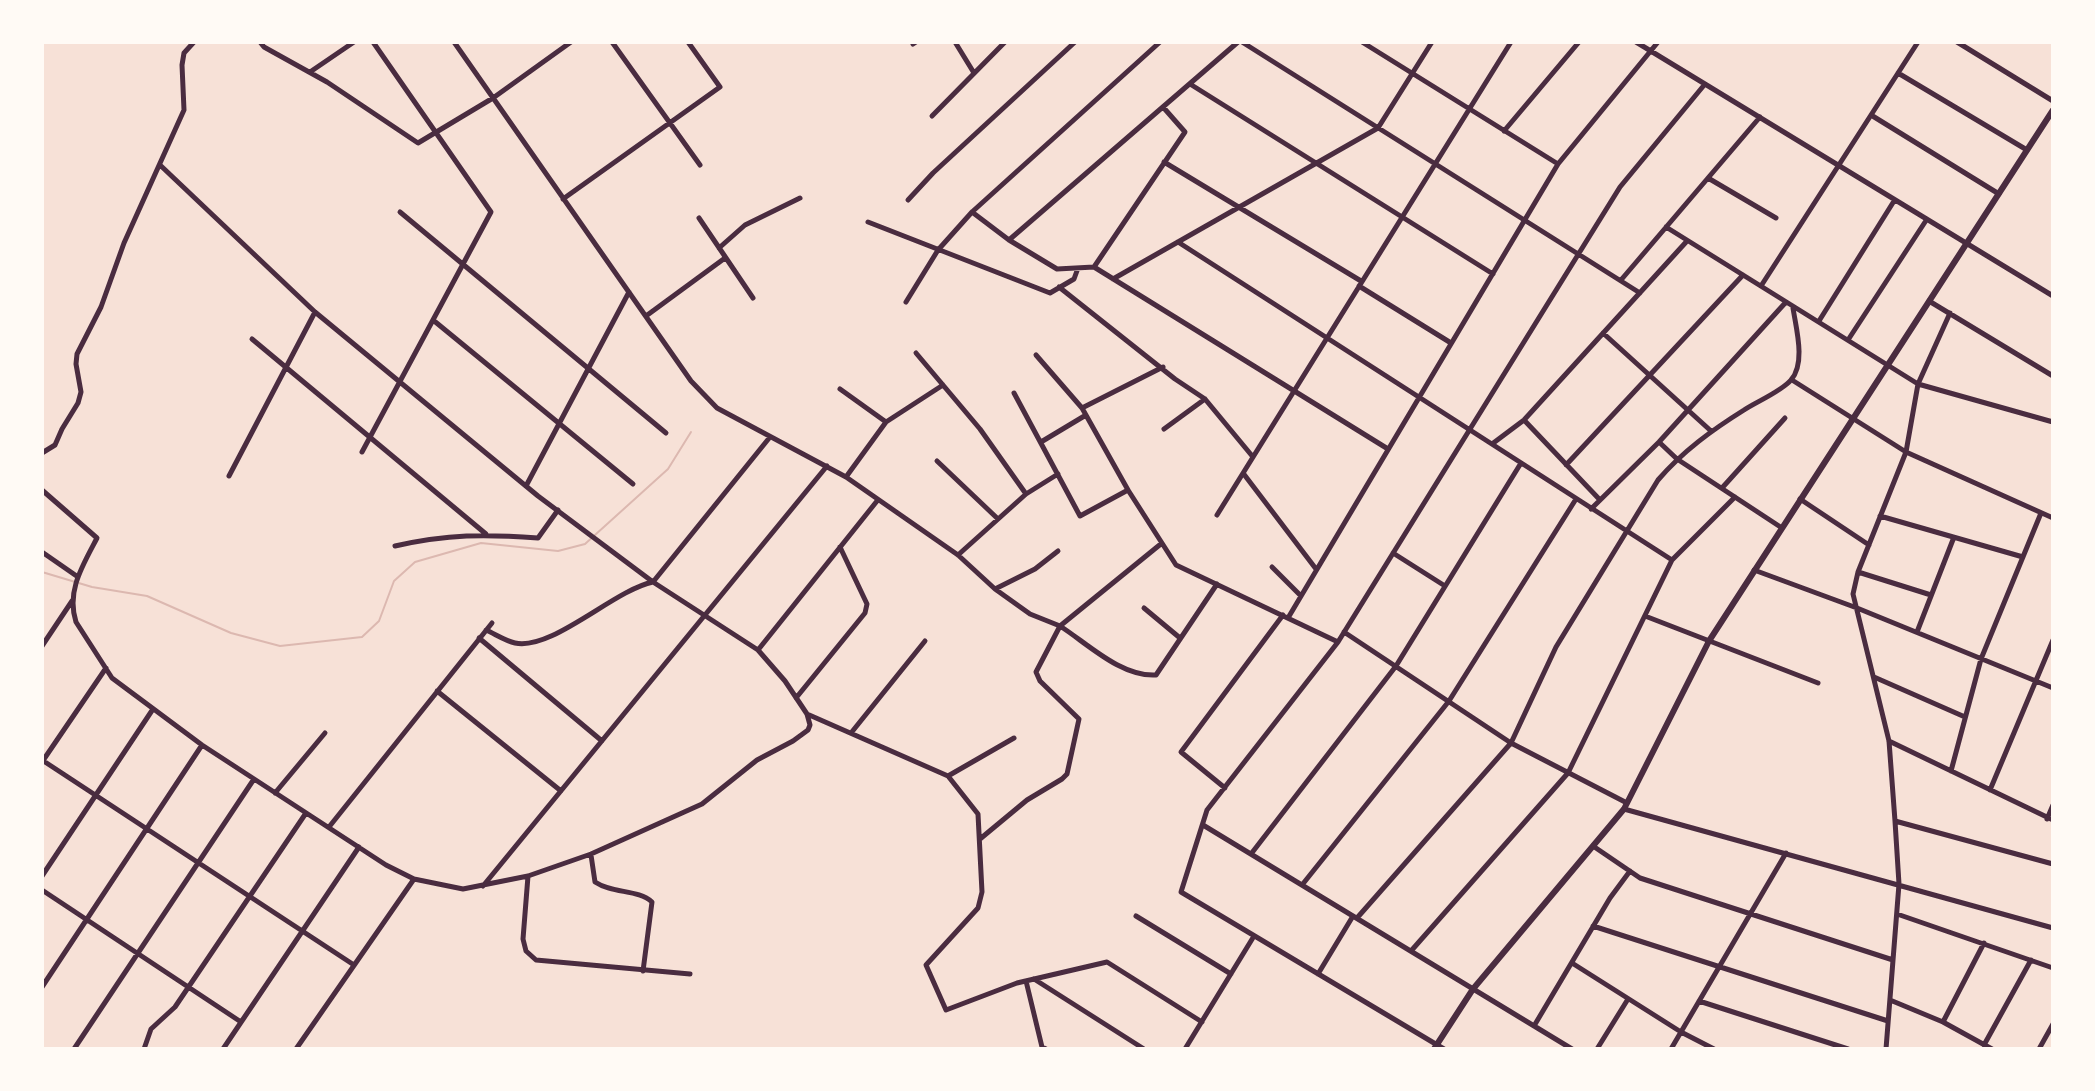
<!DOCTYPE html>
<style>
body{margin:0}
#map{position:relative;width:2095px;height:1091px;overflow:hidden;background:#f7e1d7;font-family:"PT Sans Narrow",sans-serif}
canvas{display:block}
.frame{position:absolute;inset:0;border:44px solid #fffaf5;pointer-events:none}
</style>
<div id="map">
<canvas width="2095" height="1091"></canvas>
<div class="frame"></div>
</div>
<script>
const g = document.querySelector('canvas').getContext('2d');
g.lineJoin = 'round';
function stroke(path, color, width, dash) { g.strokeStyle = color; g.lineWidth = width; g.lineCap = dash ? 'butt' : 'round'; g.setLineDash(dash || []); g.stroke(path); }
stroke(new Path2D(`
 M42,572l50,15 55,9 84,37 49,13 82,-9 17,-16 15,-40 21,-19 66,-19 77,8 27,-7 83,-75 23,-37`), '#dcb8b0', 2);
stroke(new Path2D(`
 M260,42l4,5 63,35 91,61 75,-45 78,-56
 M454,42l237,339 26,27 129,69 112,78 37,34 35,25 30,12 102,-83
 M612,42l88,123
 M955,42l19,31
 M1242,42l398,251
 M1362,42l196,122
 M1636,42l417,254
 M1957,42l96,59
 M913,44l3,-2
 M310,72l44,-30
 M1898,73l129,77
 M1190,84l303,190
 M1871,115l128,79
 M932,116l73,-74
 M1504,131l75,-89
 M1164,162l197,119
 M1708,178l68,40
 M563,199l157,-112 -32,-45
 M908,200l25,-27 142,-131
 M400,212l266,221
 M972,212l37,28 48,29 37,-2 294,182
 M699,218l54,80
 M868,222l182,71 24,-14 4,-11
 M1666,227l252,157 135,38
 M1009,240l229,-198
 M1178,242l494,318
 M719,248l26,-23 55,-27
 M1094,267l91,-135 -22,-25
 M1113,279l265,-151 54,-86
 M1621,280l139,-163
 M1359,286l92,57
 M1761,286l157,-244
 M1059,287l116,92 30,20 48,58
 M1929,301l124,75
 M906,302l32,-52 34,-38 188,-170
 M646,316l79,-58
 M433,320l200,164
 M1819,321l75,-120
 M1603,333l108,98
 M252,339l234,195
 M1848,340l79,-121
 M916,353l64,76 46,65
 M1036,355l46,53 46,82 48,75 162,77
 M1792,380l114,72 147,66
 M840,389l46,33
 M1014,393l66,123 48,-26
 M1082,408l81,-41
 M1524,420l76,80
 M1164,429l41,-30
 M1041,442l45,-27
 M1659,442l18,17 105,69
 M1492,444l32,-24 163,-179
 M362,452l129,-240 -118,-170
 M42,453l13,-8 7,-16 16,-26 3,-11 -5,-28 1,-10 24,-47 23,-64 60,-133 -2,-45 2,-12 10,-11
 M937,461l61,58
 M1566,465l177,-190
 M1243,473l73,96
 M229,476l86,-164
 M846,477l40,-55 57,-37
 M526,486l103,-194
 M1722,488l63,-70
 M42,490l55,48c-14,27 -31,53 -21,84l36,56 90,67 184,120 28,14 49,10 65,-13 63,-22 111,-50 55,-44 36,-19 15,-11 2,-5 -3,-11 -22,-33 -27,-31 -105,-68 -115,-86 -223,-184 -155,-147
 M1800,499l69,46
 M1591,509l68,-67 127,-140
 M1217,515l294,-473
 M1880,516l143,41
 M395,546c53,-12 90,-12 143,-8l20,-28
 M42,552l36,25
 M1393,553l52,33
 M958,555l68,-61 32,-20
 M1272,567l29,29
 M1754,570l103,38 196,80
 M1858,572l73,23
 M995,589l40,-20 23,-18
 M1144,608l36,30
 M1645,616l173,67
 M1288,618l270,-454 100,-122
 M486,630c9,4 20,11 29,13 37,8 99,-53 138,-61l117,-145
 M1344,632l167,111 116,60
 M1917,632l37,-95
 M479,638l123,103
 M42,646l30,-45
 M758,650l119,-149
 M1874,677l91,40
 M437,691l124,100
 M796,698l69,-85 2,-9 -27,-57
 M807,714l141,62 30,38 4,78 -4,16 -52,57 20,45 71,-27 90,-21 95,60
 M851,733l74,-92
 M1889,741l164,79
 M42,760l312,205
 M42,762l64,-94
 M1951,771l30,-112 60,-146
 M948,776l66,-38
 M1225,788l-44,-36 102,-137
 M1990,790l63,-150
 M275,793l50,-60
 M1624,809l429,119
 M2047,819l6,-14
 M1895,821l158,43
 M1203,825l369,224
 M329,827l163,-204
 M980,839l47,-39 35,-21 5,-5 12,-55 -39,-38 -4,-9 24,-46c28,18 61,51 96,49l61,-91
 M1593,846l47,32 253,82
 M1251,854l145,-188 125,-203
 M591,855l4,27c18,12 43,7 57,20l-9,69
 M42,876l111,-167
 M528,876l-5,63 3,12 10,9 154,14
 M1302,885l147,-184 127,-202
 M483,886l344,-420
 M42,890l199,132
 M1897,914l156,54
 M1136,916l95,58
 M1357,918l154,-175 45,-96 102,-167c25,-29 54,-50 86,-70 12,-8 38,-19 47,-30 15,-17 5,-52 2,-72
 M1593,926l295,95
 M1411,951l157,-178 104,-213 63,-63
 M1572,963l109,69 33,17
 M1318,974l35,-58
 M1034,979l110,70
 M1026,981l16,66 4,2
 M42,987l160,-242
 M1890,1000l53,22 49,27
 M1699,1001l149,48
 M1943,1022l41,-79
 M1534,1026l76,-128 20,-27
 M1984,1045l47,-85
 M74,1049l180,-270
 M144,1049l7,-20 24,-22 131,-194
 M223,1049l136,-202
 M296,1049l118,-170
 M1185,1049l69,-113
 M1444,1049l-263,-157 26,-82 131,-168 282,-455 85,-103
 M1597,1049l31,-50
 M1671,1049l115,-196
 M1886,1049l13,-165 -4,-63 -6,-80 -36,-147 5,-22 48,-120 12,-68 32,-71
 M2039,1049l14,-25`), '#4a2c40', 5);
stroke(new Path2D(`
 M1434,1049l39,-60 151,-180 85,-168 344,-531`), '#4a2c40', 6);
</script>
